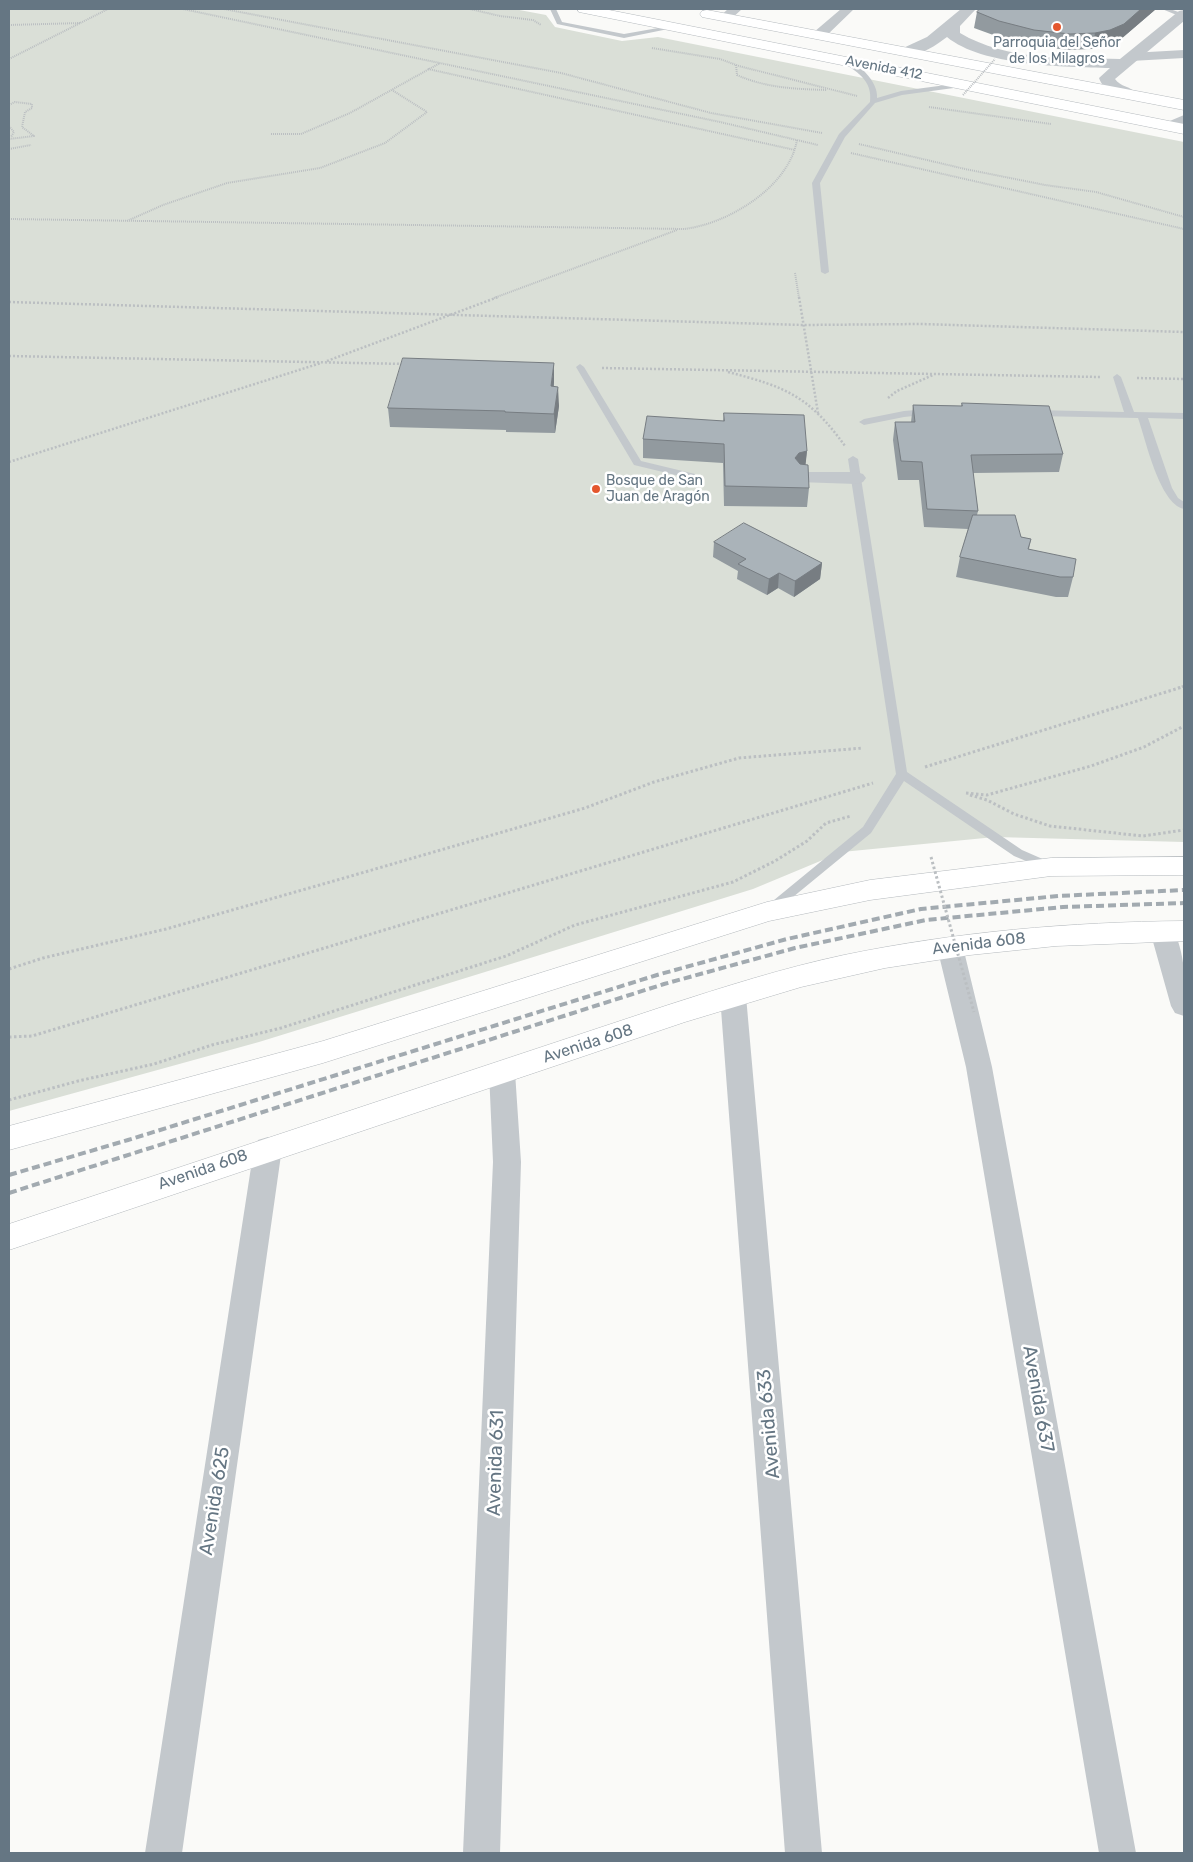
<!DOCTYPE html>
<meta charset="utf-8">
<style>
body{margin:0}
#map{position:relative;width:1193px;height:1862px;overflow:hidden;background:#fafaf8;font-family:Rubik,sans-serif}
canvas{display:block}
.frame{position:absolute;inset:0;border:10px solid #657683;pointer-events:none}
</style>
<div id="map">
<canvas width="1193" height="1862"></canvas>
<div class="frame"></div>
</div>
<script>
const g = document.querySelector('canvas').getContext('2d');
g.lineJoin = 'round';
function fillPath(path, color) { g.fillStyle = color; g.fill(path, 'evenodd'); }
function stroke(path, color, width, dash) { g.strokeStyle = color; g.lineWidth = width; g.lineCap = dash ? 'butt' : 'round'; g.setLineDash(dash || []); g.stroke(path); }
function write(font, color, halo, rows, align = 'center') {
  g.font = font + ' Rubik,sans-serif'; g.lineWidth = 5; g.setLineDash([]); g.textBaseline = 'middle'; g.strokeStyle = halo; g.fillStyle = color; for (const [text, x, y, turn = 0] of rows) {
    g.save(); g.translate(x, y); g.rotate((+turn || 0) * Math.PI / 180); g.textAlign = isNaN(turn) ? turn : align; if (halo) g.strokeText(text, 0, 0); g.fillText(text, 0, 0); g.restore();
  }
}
fillPath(new Path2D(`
 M9,9h505l32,6 9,12 67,14 36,-4 526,105v700l-189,-5 -153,15 -89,37 -494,153 -250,69z`), '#dadfd7');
const primary = new Path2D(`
 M577,9h27l580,115v10l-600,-121 -5,-1z
 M707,10l477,90v10l-482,-93 -2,-3 2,-3z`);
const trunk = new Path2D(`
 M1184,857v18l-133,1 -181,24 -101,21 -446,142 -314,87v-24l314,-85 444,-139 103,-22 181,-22z
 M1184,921v20l-128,5 -86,9 -85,13 -84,19 -116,35 -676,228v-26l656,-218c59,-19 118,-38 179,-51 112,-23 226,-33 340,-34z`);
stroke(primary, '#b5babe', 1);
stroke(trunk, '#b4b9bd', 1);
stroke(new Path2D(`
 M183,9l537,113 98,23
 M224,9l337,64 150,40 111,20
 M470,9l30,7 33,4 8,5
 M9,25l72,-2
 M652,48l68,11 19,7 118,30
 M9,59l99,-50
 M736,65l1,10c29,13 58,14 90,15
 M428,69l367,81
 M9,105l6,-3 17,2v4l-7,4 -3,15 12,9 -25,3
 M929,107l122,17
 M9,126l5,6 -3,5
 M271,134h30l49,-21 90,-50
 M859,144l106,25 80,16 51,7 88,25
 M9,149l22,-4
 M851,153l333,76
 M9,219l675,10c44,-5 105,-42 113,-89
 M127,221l36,-16 64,-22 93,-15 65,-25 42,-31 -35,-22
 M795,273l4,25
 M494,298l183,-68`), '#bbbfc2', 2, [1, 1]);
stroke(new Path2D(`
 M799,297l19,116
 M9,302l794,23 118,-1 263,8
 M9,356l397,8
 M327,361l171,-64
 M602,368l498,9
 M728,372c58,15 81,24 117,74
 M1137,378l47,1
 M888,398l9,-7 36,-16
 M9,462l312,-99
 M1178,688l6,-2`), '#bbbfc2', 2.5, [2, 2]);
stroke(new Path2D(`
 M925,767l257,-80
 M966,793l21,2 104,-29 53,-19 40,-21
 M970,795l17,5 27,14 36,12 93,10 41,-6
 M9,969l34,-11 123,-29 192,-55 227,-66 69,-26 85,-24 124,-10
 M9,1037l23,-1 841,-253
 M9,1100l69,-19 76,-17 58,-19 69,-17 225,-72 69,-31 158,-43 42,-21 32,-20 19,-18 25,-7`), '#bbbfc2', 3, [2.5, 2.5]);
fillPath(new Path2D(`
 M550,9h6l6,13 62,12 51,-9 3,2 -54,11 -67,-14z
 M1162,9h8l14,5v4z
 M840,59c16,-1 39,23 37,39l24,-7 60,-8 3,2 -3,2 -59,8 -27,8 -30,34 -25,46 9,89 -4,2 -4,-2 -9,-89 27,-49 31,-32c3,-22 -14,-31 -30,-41z
 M580,364l4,3 57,94 54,13v4l-3,1 -58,-14 -58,-98z
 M1117,374l4,3 13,35 50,1v6l-36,-1 24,70 6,10 6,4v7c-25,-6 -38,-69 -46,-91l-104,-2 -5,-3 5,-3 90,2 -11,-35z
 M929,409l3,1v4l-28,3 -40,8 -5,-3 5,-3 40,-8z
 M853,456l5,3 49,313 115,78 32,14 2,3 -6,4 -36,-15 -110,-75 -33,52 -95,78h-8l-2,-3 2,-3 95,-78 33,-53 -48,-315z`), '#c3c8cc');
fillPath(new Path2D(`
 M728,9h14l-12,11h-10l-1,-3z
 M841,9h13l-30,29h-10l-2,-3 2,-3z
 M1184,50v8l-53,3 -7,-4 7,-4z
 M1184,115v9l-14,6 -5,-1 -2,-3 2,-3z
 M805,472h51l7,2 3,4 -3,4 -7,2 -58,-2 -3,-4 3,-4z
 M1162,922l9,3c15,27 15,61 13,91l-9,-3 -4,-7 -21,-75 3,-6z
 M950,938l9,2 4,7 29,120 144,786h-37l-133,-786 -29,-120 4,-7z
 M733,986l9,3 4,7 76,857h-37l-65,-857 4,-7z
 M502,1061l9,4 4,7 6,90 -21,691h-37l30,-691 -4,-90 4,-7z
 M268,1137l10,3 4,8 -100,705h-37l109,-705 4,-8z`), '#c3c8cc');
fillPath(new Path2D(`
 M961,9h15l-16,17v7c47,28 108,25 160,26l59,-48 5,-1v11l-69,58c5,8 16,7 22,15l-3,3c-12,3 -31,-6 -35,-19l11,-10c-45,-1 -128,-2 -163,-31 -12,9 -31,22 -46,18l-2,-3 2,-3 26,-12z`), '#c3c8cc');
fillPath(primary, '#fff');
fillPath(trunk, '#fff');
stroke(new Path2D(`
 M9,1175l119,-35 529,-165 130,-36 134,-30 137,-13 126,-6
 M9,1193l655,-209 131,-36 131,-28 137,-13 121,-4`), '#a2aab0', 4, [8, 4]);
stroke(new Path2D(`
 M963,95l32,-36`), '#bbbfc2', 2, [1, 1]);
stroke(new Path2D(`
 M931,857l43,155`), '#bbbfc2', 3, [2.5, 2.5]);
fillPath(new Path2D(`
 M980,9h176l-35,30 -14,6 -15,4 -25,1 -35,-5 -36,-9 -22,-8 3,-16z
 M554,382v4l5,20 -4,27 -49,-1v-2l-116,-3 -2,-19z
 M962,403l101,51 -4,18 -86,1 5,38 -1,4 44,22 10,2 -2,10 44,28 -5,20h-12l-100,-20 4,-20 8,-28 -44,-2 -5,-47h-21l-5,-40 2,-18h16l2,-17 48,1z
 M724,413l83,38 -2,14 4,23 -2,19 -83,-1 -1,-43 -80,-5v-19l80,-18z
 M714,542l108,21 -2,16 -26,18 -16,-9 -11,7 -30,-16 1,-8 -25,-14z`), '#929a9f');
fillPath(new Path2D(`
 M1141,9h15l-35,30 -14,6 -15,4 3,-16z
 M554,363v19l-3,23v-19z
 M558,387l1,19 -4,27 -1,-19z
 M807,451l-2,19 -10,-12 4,-5z
 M822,563l-2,16 -26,18 1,-16z
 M779,573l-1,15 -11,7 2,-16z`), '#777d82');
const building = new Path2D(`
 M980,9h161l-17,15 -14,6 -15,3 -25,1 -36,-4 -35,-9 -22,-9z
 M403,358l151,5 -3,23 7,1 -4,27 -49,-2v-1l-117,-3z
 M962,403l87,3 14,48 -92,1 7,56 -51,-2 -5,-47 -21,-1 -6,-39h20l-2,-17 49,1z
 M724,413l80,2 3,36 -8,2 -4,5 5,6 8,1 1,23 -84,-2 -1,-42 -81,-5 4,-23 77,5z
 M973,515h42l6,22 10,2 -3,10 48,10 -3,18h-13l-100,-20z
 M744,523l78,40 -27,18 -16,-8 -10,6 -31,-15 8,-5 -32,-17z`);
fillPath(building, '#aab3b9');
stroke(building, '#777d82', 1);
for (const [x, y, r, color] of [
 [1057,27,5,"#e4572e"],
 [596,489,5,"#e4572e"]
]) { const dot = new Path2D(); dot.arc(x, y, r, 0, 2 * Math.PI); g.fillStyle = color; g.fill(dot); stroke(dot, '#fff', 2); }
write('14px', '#657683', '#fff', [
 ["Parroquia del Señor",1057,43],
 ["de los Milagros",1057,59],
 ["Bosque de San",606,481,"left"],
 ["Juan de Aragón",606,497,"left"]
]);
write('14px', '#657683', '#fff', [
 ["Avenida 412",884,68,11]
]);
write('16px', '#657683', '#fff', [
 ["Avenida 608",979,944,-7],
 ["Avenida 608",588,1044,-18],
 ["Avenida 608",203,1170,-19]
]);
write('19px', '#657683', '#fff', [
 ["Avenida 637",1038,1399,80],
 ["Avenida 633",769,1424,-95],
 ["Avenida 631",496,1463,-88],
 ["Avenida 625",215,1501,-81]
]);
</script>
